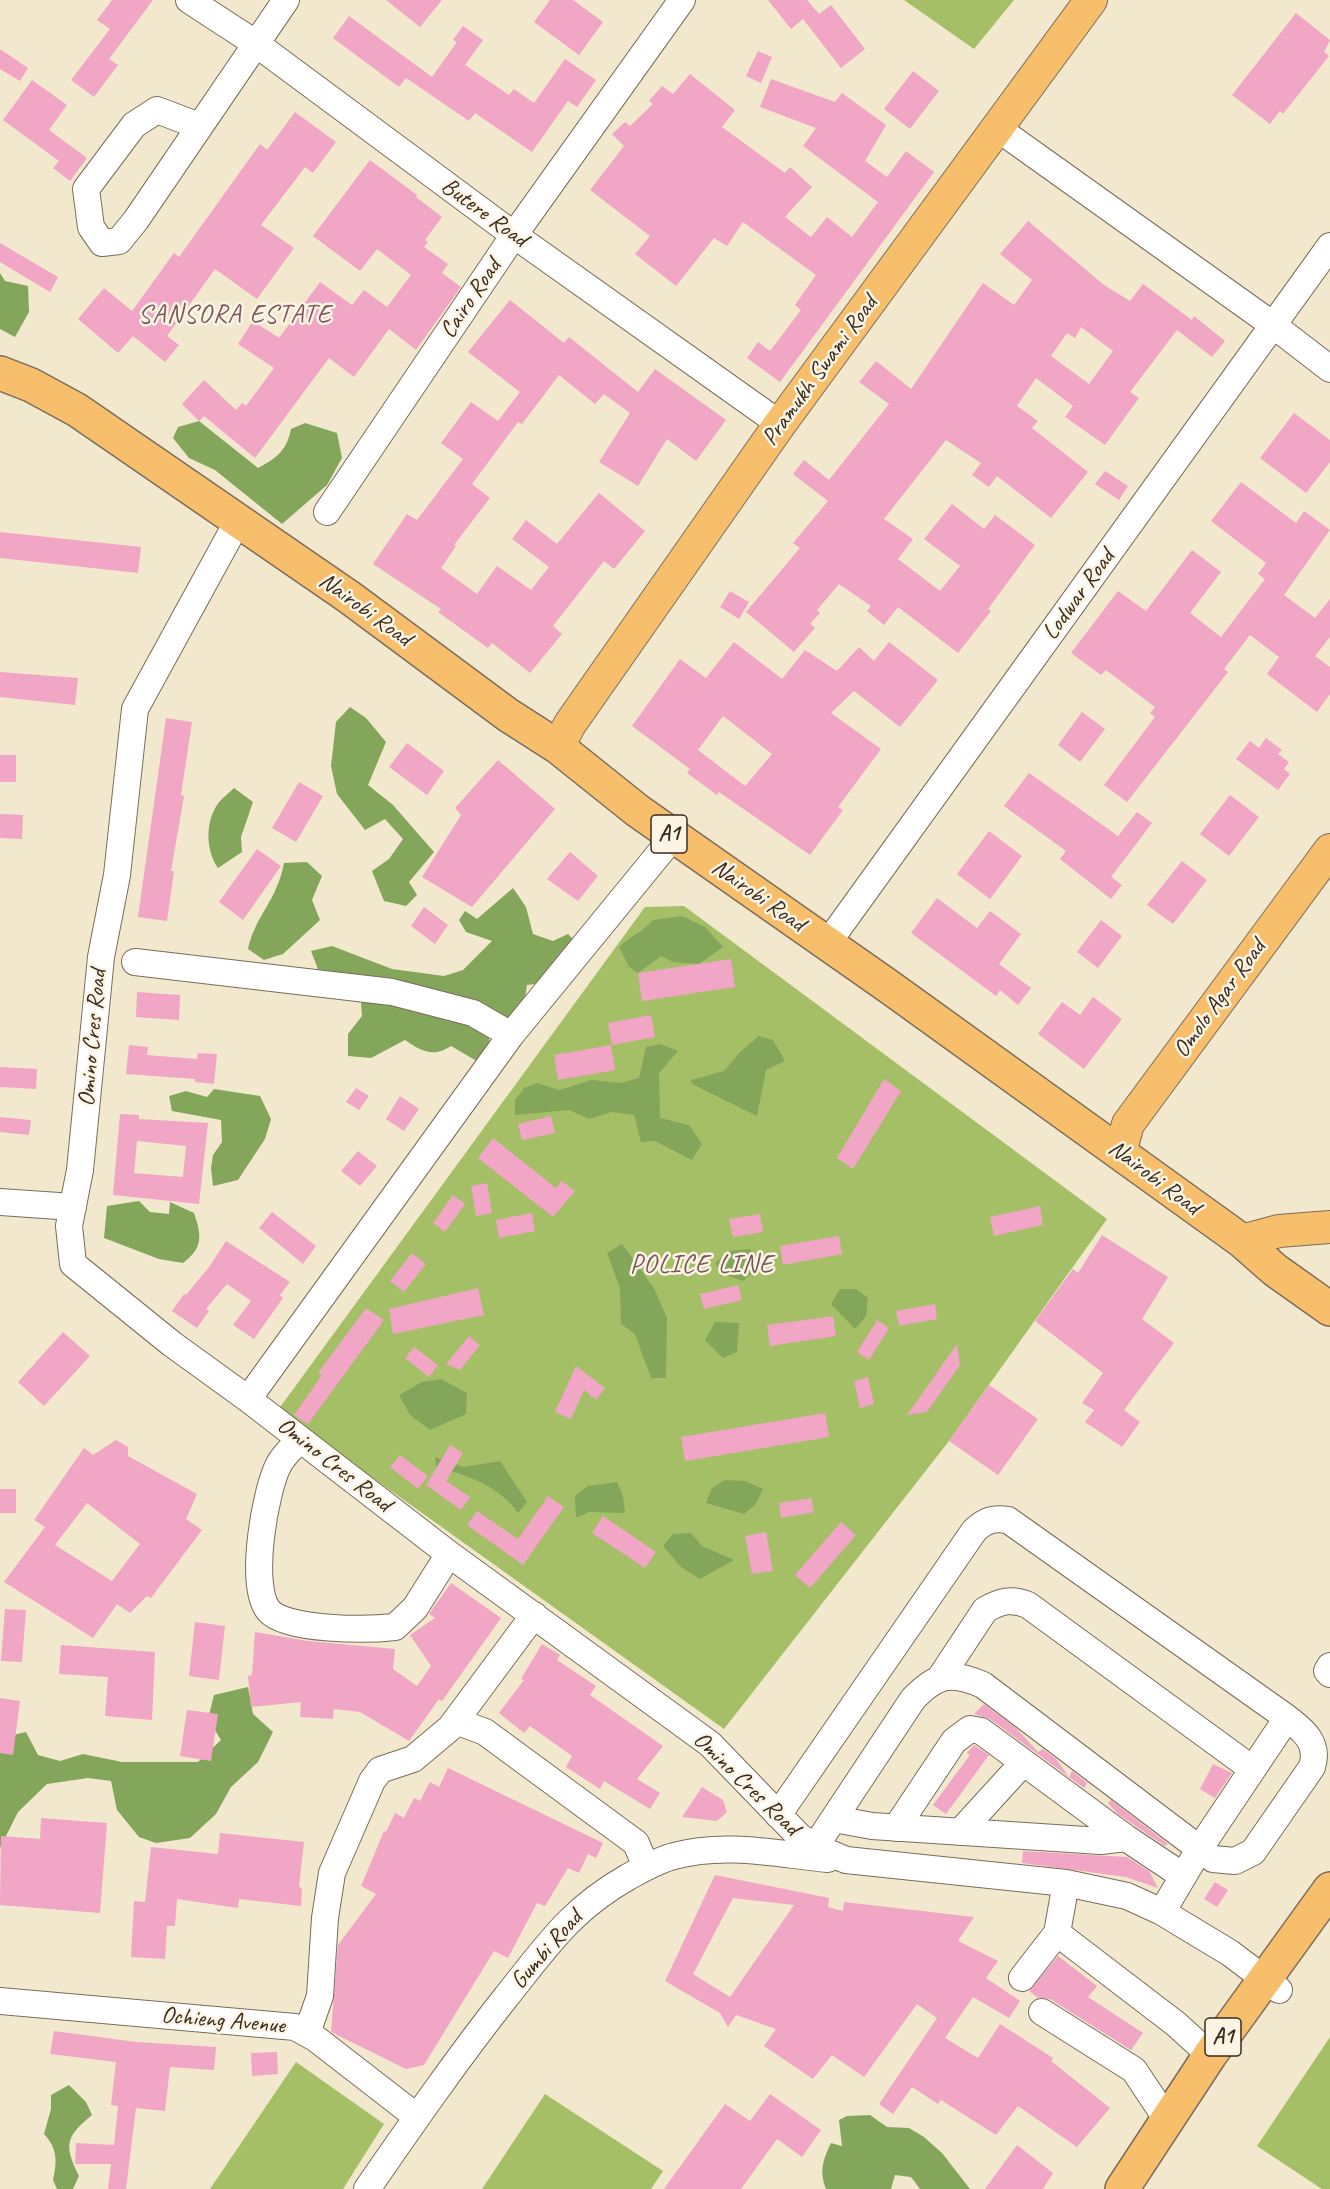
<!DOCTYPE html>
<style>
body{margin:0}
canvas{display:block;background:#f2e8cd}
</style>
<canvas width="1330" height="2189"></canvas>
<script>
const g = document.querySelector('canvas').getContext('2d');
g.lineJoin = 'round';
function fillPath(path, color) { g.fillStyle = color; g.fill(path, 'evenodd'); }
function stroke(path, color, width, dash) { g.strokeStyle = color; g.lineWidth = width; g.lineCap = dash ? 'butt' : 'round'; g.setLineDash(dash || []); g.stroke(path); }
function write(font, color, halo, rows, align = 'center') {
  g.font = font + ' Caveat,sans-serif'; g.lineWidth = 5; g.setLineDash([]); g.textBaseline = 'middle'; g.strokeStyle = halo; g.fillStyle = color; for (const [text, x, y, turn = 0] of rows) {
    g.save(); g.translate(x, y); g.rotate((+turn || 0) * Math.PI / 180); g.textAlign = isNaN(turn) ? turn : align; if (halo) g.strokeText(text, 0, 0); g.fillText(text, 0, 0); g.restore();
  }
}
fillPath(new Path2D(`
 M904,0h110l-40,49z
 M684,906l423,313 -158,222 -225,288 -446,-319 367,-503z
 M1330,2037v152h-8l-65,-43z
 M296,2062l88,62 -41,65h-133z
 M545,2094l118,77 -12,18h-169z`), '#a4bf66');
fillPath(new Path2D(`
 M0,273l5,8 23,5 1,26 -14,25 -15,-8z
 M199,421l59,47c19,-10 29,-18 33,-39l14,-6 32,10 5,25 -15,27 -45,39 -67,-54 -26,-12 -16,-20 5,-11z
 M350,707l16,11 20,24 -18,43 25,20 41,47 -25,30 8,13 -11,11 -22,-5 -12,-30 17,-12 14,-20 -18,-20 -20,11 -28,-36 -6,-28 5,-44z
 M234,788l19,14 -12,35 1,15 -24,16c-12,-17 -13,-45 -1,-63 4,-6 12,-12 17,-17z
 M307,862l15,14 -10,24 8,20 -37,34 -19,6 -16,-11c7,-33 29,-48 36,-86z
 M513,888l13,19 7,27 20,7 15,-7 7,7 -32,42 -16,2 -3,20 -14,14 -24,-8 -167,-39 -8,-21 21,-5 60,23 52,7 19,-6 29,-29 -26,-9 -7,-12 6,-9 12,8z
 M682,916l23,11 18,20 -24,17 -26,-2 -12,-6 -23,17 -9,-6 -10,-20c11,-11 24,-15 34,-27z
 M381,997l31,14 22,5 33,1 21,15 3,21 -16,7 -24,-14c-18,12 -30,5 -46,-6l-34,18 -23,-2v-22l14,-18 -1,-13z
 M759,1036l14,4 12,21 -19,9 -9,46 -65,-32 -1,-4 33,-9 16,-19z
 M660,1044l18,7 -19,22 1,45 29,7 13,19 -10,16 -37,-19 -14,1 -7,-27 -22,-3 -23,7 -20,-9 -54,5v-15l9,-12 13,-5 22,7 33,-10 28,3 19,-5 7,-31z
 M214,1089l46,7 11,23 -6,20 -27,41 -25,6 -2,-18 2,-13 9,-13 -1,-22 -49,-9 -3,-15 17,-5 21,6z
 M139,1201l11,11 19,2 1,-12 24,11c8,23 9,35 -11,50l-24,-4 -55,-21 3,-32z
 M622,1244l32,44 13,30 -1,60h-15l-16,-44 -14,-10 -1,-36 -13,-35z
 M750,1249l10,17 -17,15 -20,-7 -8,-11 14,-12z
 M840,1289h16l12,9 -2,18 -11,13 -24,-25z
 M715,1322l24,1 -2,29 -14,6 -18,-18z
 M441,1379l26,14 -1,21 -36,16 -20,-15 -11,-20 23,-13z
 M435,1457l29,10 36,-6 27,41 -9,11c-21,-29 -49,-36 -82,-47z
 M725,1480l20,1 18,8 -8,16 -11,9 -38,-11 6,-15z
 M617,1482l6,14 2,17 -36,-1 -13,6 -1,-22 13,-10z
 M691,1533l11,13 32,14 -34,19 -19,-12 -18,-21 10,-12z
 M248,1687l5,27 20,18 -15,30 -27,25 -15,27 -26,24 -34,5 -17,-6 -22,-27 -6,-29 -23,-3 -41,6 -29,28 -18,36v-110l26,-6 12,23 22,6 23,-7 39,8h76l23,-22 -13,-21 6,-24z
 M69,2085l17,17 6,13c-27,22 -28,30 -13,61l-6,13h-16l-4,-9c4,-18 5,-31 -9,-46l7,-25v-14z
 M870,2115l17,12 22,1 15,9 18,16 28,36h-50l-9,-12 -16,-2 -4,14h-65c-7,-18 -3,-29 5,-46l11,3 -3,-26 8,-4z`), '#83a65b');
fillPath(new Path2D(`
 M112,0h41l-44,59 9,6 -24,32 -23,-17 39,-51 -13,-9z
 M386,0h56l-22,27z
 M550,0h23l30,22 -24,33 -45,-33z
 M768,0h39l12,14 12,-9 34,44 -24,19 -38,-49 -12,10z
 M1296,13l34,27 -6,12 5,4 -46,58 -3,-3 -10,13 -38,-29z
 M349,16l83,61 25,-35 -4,-2 10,-14 20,14 -18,25 44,30 5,-6 20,14 31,-44 31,21 -19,27 -9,-6 -36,51 -57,-39 -6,8 -63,-43 -7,9 -66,-49z
 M0,49l28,19 -8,13 -20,-12z
 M758,51l14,6 -11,26 -15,-7z
 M913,71l26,20 -29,38 -26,-20z
 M690,74l45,36 -13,17 63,46 5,-6 22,20 -27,30 26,20 16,-20 25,20 26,-35 -75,-56 13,-18 -56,-21 11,-28 64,23 7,-9 44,32 -21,36 22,16 19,-26 28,21 -154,210 -33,-24 11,-16 12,9 31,-41 -6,-5 21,-30 -73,-53 -16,24 -13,-8 -38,48 -41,-32 15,-18 -60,-46 34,-44 -12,-12 13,-12 5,4 23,-22 -4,-3 13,-15 11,8z
 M32,80l35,25 -18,25 38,28 -17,23 -17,-13 6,-7 -56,-41z
 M295,112l41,30 -23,31 -8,-6 -44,58 33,23 -37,51 -42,-30 -48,67 12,9 -14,17 -32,-26 -15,17 -40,-34 26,-31 28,23 42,-58 5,4 81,-113 7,6z
 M370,160l47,35 -1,2 26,20 -17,23 3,2 -4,5 24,17 -6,9 19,14 -45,63 -27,-21 -35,48 -25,-19 -74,100 -51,-42 -5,5 -17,-17 22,-24 32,30 6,-7 4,3 28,-38 -36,-24 15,-23 26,17 41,-56 32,23 12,-15 23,17 24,-32 -34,-26 -17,22 -47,-35z
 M1028,221l76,64 26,16 13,-17 49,36 2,-4 31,25 -13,16 -35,-27 -47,62 9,6 -34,47 -40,-28 8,-11 -37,-28 -19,28 21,15 -6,7 56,44 -37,46 -54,-42 -8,11 -17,-12 9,-12 -35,-23 -62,79 29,20 -15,20 42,32 20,-25 -36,-27 28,-35 32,25 11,-14 40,30 -47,64 3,2 -33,42 -60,-46 -14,18 -17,-14 4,-5 -32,-22 -22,26 3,3 -10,11 5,4 -21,24 -48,-40 54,-64 -7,-5 35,-42 -35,-27 11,-14 25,20 60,-76 -30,-22 17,-21 35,28 72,-106 31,22 18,-25 -32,-26zM1081,327l32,24 -24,33 -38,-28 16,-23 8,5z
 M0,243l58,34 -8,15 -50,-30z
 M510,300l54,43 5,-6 69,55 17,-23 71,51 -30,41 -29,-22 -29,47 -39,-24 31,-49 -26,-19 -9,10 -36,-29 -37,49 -4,-2 -46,62 18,14 -36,47 2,1 -15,22 36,26 20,-28 34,24 18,-23 -37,-28 14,-19 31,24 42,-51 46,38 -31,38 -10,-8 -51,65 9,8 -32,39 -38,-30 -4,5 -50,-36 3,-3 -68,-45 34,-50 10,6 46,-61 -22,-16 30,-41 27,19 22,-29 -52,-40z
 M1294,413l36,27v22l-24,31 -46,-35z
 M1105,471l23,15 -9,14 -24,-16z
 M1241,482l55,41 8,-12 26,19 -46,65 31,23 15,-19v38l-15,19 15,11v27l-13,18 -50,-38 12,-17 -29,-22 -26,34 4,3 -101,130 -23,-17 51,-68 -5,-4 5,-6 -49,-37 -5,5 -30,-22 47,-62 28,20 46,-61 29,22 -31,41 31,24 44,-58 -7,-5 8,-11 -55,-42z
 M0,532l141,15 -3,26 -138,-15z
 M730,591l19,11 -10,17 -19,-12z
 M734,642l48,37 23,-29 32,21 22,-24 15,14 15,-19 49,38 -38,47 -46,-36 -23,22 50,36 -43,58 5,3 -33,45 -91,-63 -2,3 -30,-22 3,-4 -58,-43 48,-67 26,19zM723,716l49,38 -27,32 -47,-36z
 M0,672l78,6 -3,27 -75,-8z
 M1082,712l23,17 -25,33 -22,-17z
 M166,718l26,4 -11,73 3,1 -13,75h3l-7,50 -29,-4z
 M1266,738l16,12 -4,4 11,8 -5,7 6,5 -12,16 -42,-31 14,-18 9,7z
 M407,743l37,28 -17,24 -38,-28z
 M0,755h16v27h-16z
 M498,760l57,49 -83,98 -50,-30 39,-62 -6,-7z
 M1029,773l89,63 19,-24 15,11 -41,54 11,8 -11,14 -51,-40 6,-8 -62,-45z
 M299,782l24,14 -27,46 -24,-14z
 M1230,795l29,22 -30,39 -29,-22z
 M0,814l23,1 -1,24 -22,-1z
 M989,831l33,25 -32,43 -33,-25z
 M257,849l24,17 -38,54 -24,-18z
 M570,852l28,24 -20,25 -31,-22z
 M1182,861l25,19 -34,44 -26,-19z
 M937,898l40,30 13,-17 31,23 -22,30 32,24 -13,17 -18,-15 -4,6 -85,-63z
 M424,907l24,18 -13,19 -24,-18z
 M1101,920l21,16 -24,32 -21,-16z
 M731,959l4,28 -93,14 -4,-28z
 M137,992l43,3 -1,25 -43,-3z
 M1093,997l29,22 -38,50 -46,-35 24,-32 18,13z
 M651,1015l4,22 -43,8 -4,-22z
 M129,1045l19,2 -1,8 50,4 1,-6 19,1 -3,30 -19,-2v-3l-69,-5z
 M611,1045l4,25 -57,10 -4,-25z
 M0,1067l37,2 -1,20 -36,-2z
 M884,1079l17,12 -48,78 -16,-11z
 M356,1088l13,8 -10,14 -13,-8z
 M400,1096l19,13 -15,22 -18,-12z
 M120,1114l19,1v4l69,4 -9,81 -86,-9zM137,1141l49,5 -3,31 -49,-4z
 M551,1116l4,17 -33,7 -4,-16z
 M0,1117l31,3 -2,15 -29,-3z
 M493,1138l63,50 6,-7 13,10 -22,26 -75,-59z
 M358,1151l19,15 -17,20 -19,-15z
 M487,1183l5,30 -16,3 -5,-30z
 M453,1195l12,9 -20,28 -12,-9z
 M1040,1206l3,19 -49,11 -4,-19z
 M272,1212l44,34 -13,18 -44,-36z
 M532,1213l3,18 -36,7 -3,-18z
 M760,1214l3,18 -30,5 -4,-18z
 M1102,1235l66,42 -26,42 32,24 -50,67 16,12 -18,25 -37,-25 9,-12 -12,-7 21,-30 -68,-52 38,-52 5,4z
 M839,1236l3,18 -59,11 -3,-19z
 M226,1241l64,41 -10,13 3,3 -29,41 -21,-14 18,-24 -24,-17 -21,25 3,2 -12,17 -25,-17 12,-17 2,1 23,-28z
 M412,1253l14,11 -22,28 -14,-11z
 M738,1285l4,15 -38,9 -4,-15z
 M478,1288l6,27 -91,19 -4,-25z
 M935,1304l2,15 -38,7 -3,-15z
 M366,1308l18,12 -76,104 -14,-9 28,-40 -4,-2z
 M833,1316l3,20 -66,10 -3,-21z
 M877,1320l12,8 -20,32 -12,-8z
 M63,1332l27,24 -46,50 -26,-24z
 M469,1336l11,9 -20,25 -14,-6z
 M957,1344l3,21 -33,47 -20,3z
 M414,1347l24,18 -9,12 -24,-19z
 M576,1366l29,22 -9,12 -12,-10 -13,29 -16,-7z
 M868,1377l6,27 -14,4 -6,-27z
 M989,1385l49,34 -40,56 -49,-34z
 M825,1413l4,24 -144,24 -4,-24z
 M116,1440l12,7v9l69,38 -11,25 16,11 -51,68 -4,-2 -17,17 -13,-9 -24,34 -89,-56 41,-55 -11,-7 50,-72 9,7zM87,1503l53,41 -28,37 -57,-36z
 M450,1445l13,8 -17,28 24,16 -9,13 -35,-25z
 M400,1455l28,21 -10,13 -28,-22z
 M0,1489h16v24h-16z
 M548,1496l16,11 -41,58 -56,-40 10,-14 41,28z
 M811,1498l3,14 -33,6 -2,-15z
 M603,1516l53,36 -11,16 -53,-35z
 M841,1522l15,13 -46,53 -15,-13z
 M766,1532l7,39 -21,3 -7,-38z
 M451,1583l50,35 -59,83 -3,-2 -30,42 -49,-29 -26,-3 -1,10 -33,-2 1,-15 -50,5 -3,-31 4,-1 3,-43 53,9 87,8 -2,20 24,17 14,-20 -21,-31 25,-17 -6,-4z
 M5,1609l21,1 -4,52 -21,-1z
 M195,1622l30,4 -6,54 -30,-4z
 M542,1644l18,11 -3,5 39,26 -6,9 73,51 -26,33 23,14 -10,16 -46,-28 -4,8 -34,-22 6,-11 -42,-30 -6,7 -25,-20 25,-33 -3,-1z
 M61,1645l94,7 -3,68 -47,-4 3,-39 -49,-3z
 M0,1698l20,3 -7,54 -13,-2z
 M984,1704l33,25 21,23 5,-3 13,10 13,18 3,-6 15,12 -3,5 -94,-69 -16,-5z
 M187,1710l31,4 -7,47 -31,-5z
 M974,1745l15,10 -43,59 -13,-9 37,-50 -3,-2z
 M1213,1764l19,9 -17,25 -15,-9z
 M448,1768l155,75 -7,15 -8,-4 -9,19 -11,-5 -23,38 -8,-3 -29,55 -14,-7 -70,114 -18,4 -75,-37 7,-87 38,-51 -15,-8 23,-55 2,1 9,-19 9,5 10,-20 6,3 10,-19 9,5z
 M702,1787l21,13 4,12 -10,9 -35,-4z
 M1111,1800l57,44 -3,2 -47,-32 -10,-11z
 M41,1818l66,5 -7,90 -100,-8 1,-69 39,3z
 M220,1833l84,9 -5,45 3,1 -1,18 -62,-7 -1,9 -61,-9 -2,27h-8l-2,33 -34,-2 3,-56 11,1 6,-55 67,7z
 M1023,1851l104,6 22,14 9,17 -32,-11 -104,-14z
 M715,1875l114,23 -1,9 15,4 1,-9 130,15 -16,24 40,20 -12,17 34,23 -11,17 -36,-21 -28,41 33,20 22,-34 53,34 -2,3 59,47 -33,39 -59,-41 -22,29 -55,-35 -3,4 -26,-17 -19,27 -14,-10 58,-86 -20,-14 -53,73 -32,-22 -19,24 -49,-33 12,-17 -40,-14 -8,12 -8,-14 -55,-32zM733,1898l61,7 -64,92 -37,-23z
 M1215,1882l13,8 -11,17 -13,-8z
 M1058,1956l39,30 -9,11 55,36 -12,17 -81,-51 -12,-1 -9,-7z
 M54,2031l82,11 80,5 -2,23 -44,-3 -5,44 -29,-3 -10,81h-18l3,-25h-36l1,-21 38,2 4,-39 -7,-1 5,-43 -66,-8z
 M277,2052l1,22 -26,2 -1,-23z
 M770,2094l51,36 -19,27 -25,-18 -36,50h-77l61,-85 25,17z
 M1017,2145l36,28 -10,16h-58z`), '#f1a6c5');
const minor = new Path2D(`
 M189,0l66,43 259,192 266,189
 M199,126l-42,-16 -23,15 -48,64 5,38 11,16 17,-2 17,-21 150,-220
 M997,128l276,197 57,44
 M327,512l187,-277 168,-235
 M233,530l-98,179 -18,166 -16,82 -21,213 -11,56 4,38 99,80 76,55 201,155 261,190 89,92 16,11 31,13 220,23 61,13 35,16 68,41 49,37
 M827,944l503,-698
 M135,962l257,30 81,21 38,22
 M0,1202l73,5
 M248,1399l263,-364 157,-192
 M300,1439c-7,8 -16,16 -21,25 -14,26 -31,123 -10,147 18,20 100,19 126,16l20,-19 34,-54
 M1330,1666l-3,5 3,3
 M940,1678l45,-68c15,-9 27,-12 43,-5l223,163
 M456,1721l29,11 151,111 10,24
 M778,1815l196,-284c11,-11 19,-13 34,-11l275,195c19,14 37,27 29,52l-59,85 -18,9 -22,-2 -230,-174c-32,-14 -46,-11 -70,14l-98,148
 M834,1819l38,7 229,15 25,-3 57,38
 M896,1828l58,-87 16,-12 11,2 145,107
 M960,1832l63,-69
 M1066,1883l-9,50 119,91 34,31
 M1162,1912l38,-64 87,-130
 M1022,1978l35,-45
 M0,2001l295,26 20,11 102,79
 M1042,2012l92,58 34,51
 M307,2033l13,-37 5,-78 7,-45 40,-92 8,-11 33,-11 37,-31 84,-113
 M367,2189c45,-65 90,-130 139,-192 41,-51 64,-87 122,-120 15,-8 30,-17 46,-21 51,-14 103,-2 154,3`);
const major = new Path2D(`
 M558,747l12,-23 210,-300 311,-424
 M1120,1153l8,-29 202,-274
 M1242,1241l37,-10 51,-4`);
const highway = new Path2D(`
 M0,373l31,12 46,25 272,187 159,118 50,32 80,64 250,175 354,255 33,29 55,39
 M1122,2189l88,-134 120,-166`);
stroke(minor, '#7b6c5b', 28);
stroke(major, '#7b6c5b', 34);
stroke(highway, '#7b6c5b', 36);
stroke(minor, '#fff', 26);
stroke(major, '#f7bf6c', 32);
stroke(highway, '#f7bf6c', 33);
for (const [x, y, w] of [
 [669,834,36],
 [1223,2037,36]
]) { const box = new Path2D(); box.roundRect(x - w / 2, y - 19, w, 38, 4.5); g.fillStyle = '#fcf5e5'; g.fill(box); stroke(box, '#3b2a1e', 1.5); }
write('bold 22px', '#3b2a1e', null, [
 ["A1",669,834],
 ["A1",1223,2037]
]);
write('24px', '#3b2a1e', '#fcf5e5', [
 ["Butere Road",484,213,36],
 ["Cairo Road",471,299,-56],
 ["Pramukh Swami Road",820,371,-54],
 ["Lodwar Road",1079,595,-54],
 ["Nairobi Road",365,610,36],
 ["Nairobi Road",758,896,35],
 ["Omolo Agar Road",1220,999,-54],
 ["Omino Cres Road",93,1038,-85],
 ["Nairobi Road",1154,1178,37],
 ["Omino Cres Road",334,1465,38],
 ["Omino Cres Road",746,1784,44],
 ["Gumbi Road",547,1950,-49],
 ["Ochieng Avenue",223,2021,5]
]);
g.letterSpacing = '1.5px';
write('26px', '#7b5558', '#fcf5e5', [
 ["SANSORA ESTATE",235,315],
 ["POLICE LINE",702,1265]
]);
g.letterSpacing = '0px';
</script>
